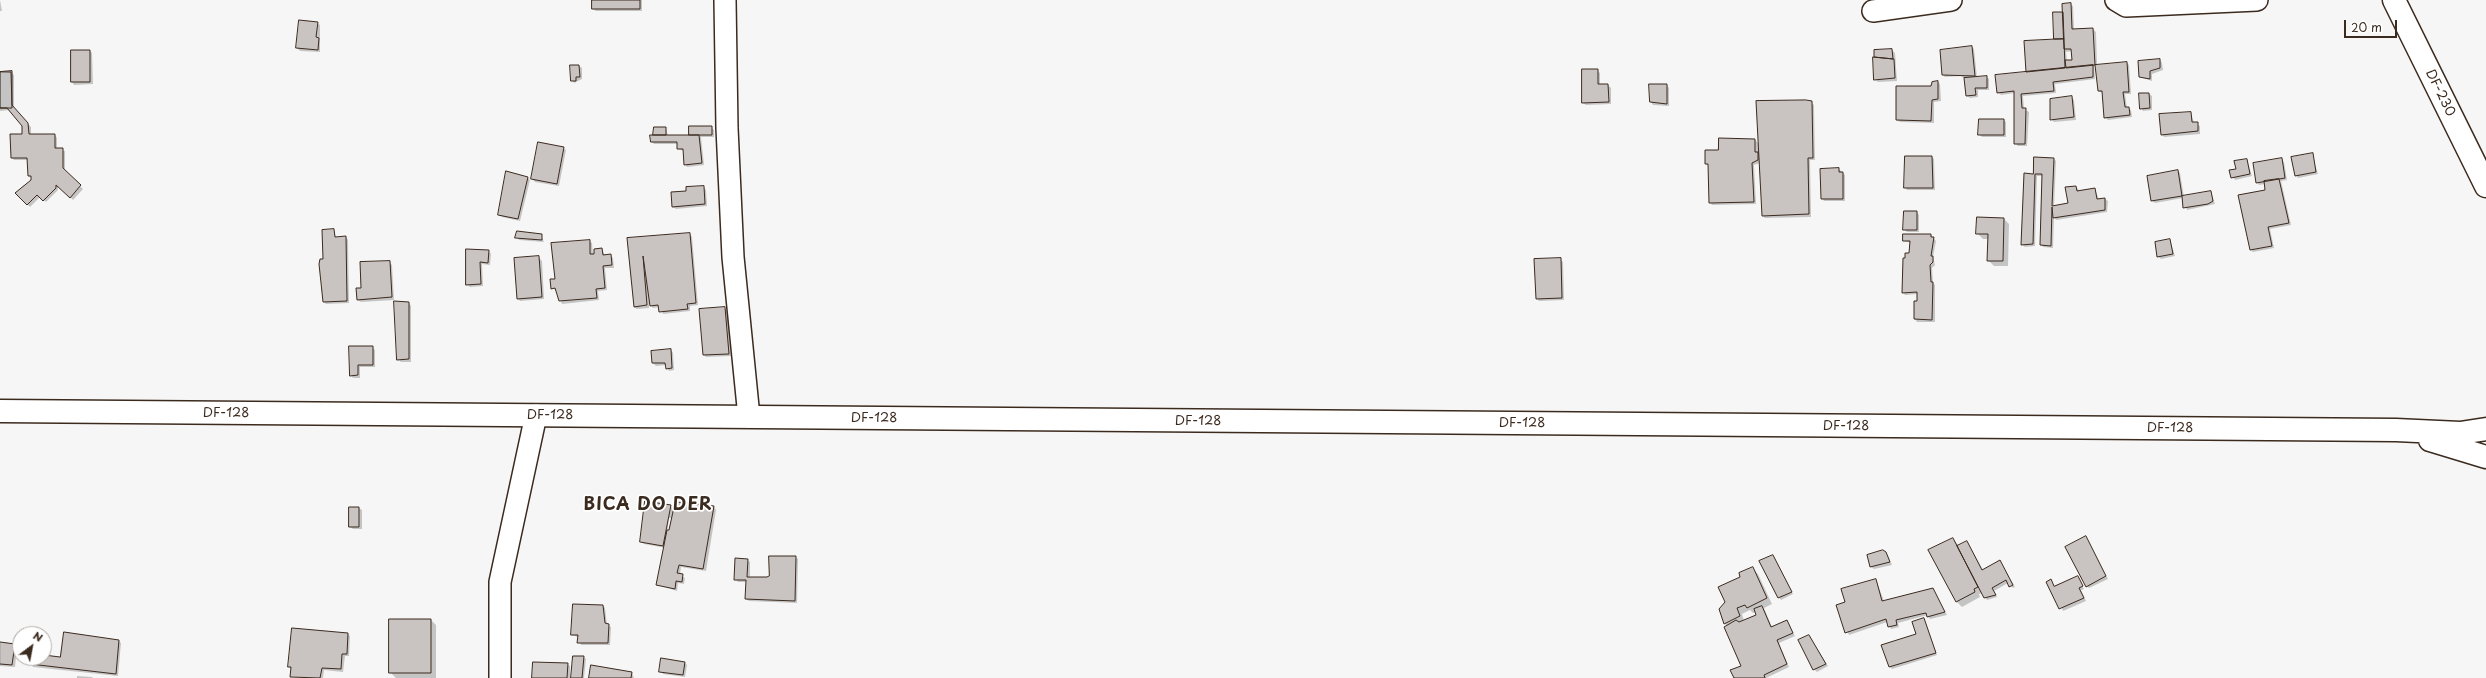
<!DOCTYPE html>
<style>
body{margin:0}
#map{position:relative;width:2486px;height:678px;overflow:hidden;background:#f7f6f6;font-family:"Playpen Sans",sans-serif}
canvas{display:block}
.north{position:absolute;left:12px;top:626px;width:40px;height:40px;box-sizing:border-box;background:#fff;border:1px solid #b1aaa5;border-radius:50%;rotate:32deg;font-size:11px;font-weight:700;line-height:16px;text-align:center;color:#3b2a1e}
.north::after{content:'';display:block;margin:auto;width:14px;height:18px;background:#3b2a1e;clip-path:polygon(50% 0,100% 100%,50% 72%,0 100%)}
.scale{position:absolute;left:2344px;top:20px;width:53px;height:18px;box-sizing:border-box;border:2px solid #3b2a1e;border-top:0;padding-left:5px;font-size:12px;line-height:14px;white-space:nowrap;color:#3b2a1e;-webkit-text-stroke:3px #fff;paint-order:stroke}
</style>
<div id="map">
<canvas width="2486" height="678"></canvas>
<div class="north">N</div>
<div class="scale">20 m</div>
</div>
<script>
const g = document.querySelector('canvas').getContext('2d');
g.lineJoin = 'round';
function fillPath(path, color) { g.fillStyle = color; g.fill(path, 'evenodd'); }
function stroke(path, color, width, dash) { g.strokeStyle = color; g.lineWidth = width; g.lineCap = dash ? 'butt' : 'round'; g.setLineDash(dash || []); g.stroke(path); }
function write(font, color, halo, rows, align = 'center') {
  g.font = font + ' "Playpen Sans",sans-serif'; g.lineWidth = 3.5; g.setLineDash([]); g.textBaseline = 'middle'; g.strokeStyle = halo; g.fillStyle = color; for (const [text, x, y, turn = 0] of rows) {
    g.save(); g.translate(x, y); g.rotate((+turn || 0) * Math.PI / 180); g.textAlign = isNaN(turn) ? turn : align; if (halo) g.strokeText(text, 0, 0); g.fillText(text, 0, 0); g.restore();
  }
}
fillPath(new Path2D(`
 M0,0l2,11h-2z
 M593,0h49v11h-46l-3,-2z
 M2070,4l3,2 1,24 19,-1 3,3 1,33 30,-2 2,2 2,29h-6l2,14 4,2 1,7 -24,3 -3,-3 -2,-24 -5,-2 -2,-27h-2l1,15 -40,5 1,9 -33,3 1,13 5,3 -2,34h-9l-3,-3v-50l-14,2 -3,-3 29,-19 28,-33 -1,-27h10zM2072,51l1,10h-6l-1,-9z
 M317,23l3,2v27l-20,-1 -3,-3z
 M1972,47l2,2 3,29 9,-1 3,2v11h-11v7l-8,1 -3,-2 -2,-17 -4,-3 -16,1 -2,-2z
 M1892,50l3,3 2,28 -19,1 -3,-3v-28z
 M72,51h18l2,2 1,31 -19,1 -2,-3z
 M2160,60l2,3 1,7 -11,4v7l-12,-4z
 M579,66l3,2v11l-8,4 -2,-3z
 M1597,70l3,3v12h8l3,3v16l-25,1 -3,-2z
 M11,72l3,3v33l17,19v8h24l2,3v11l8,2v21l18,17 -10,11 -15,-15v5l-12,12 -6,-5 -10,10 -14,-14 8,-8 2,2 6,-9 -3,-2v-16h-15l-2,-2 11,-23v-10l-13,-15 -10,1v-38z
 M1938,82l2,2 1,17 -7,1v21l-34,-1 -3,-2z
 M1667,85l2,3v18l-16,-1 -2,-3z
 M2149,94l3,2v14l-9,1 -2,-3z
 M2071,97l3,3 2,20 -22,2 -3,-3z
 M1811,102l3,3 1,55h-5l1,57 -46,1 -2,-2 -3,-53 -6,2 2,39 -44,1 -2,-3 -1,-36 -3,-2 13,-13 36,-11 4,4z
 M2191,113l3,10 6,3v8l-36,3 -2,-3z
 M2004,120l2,2v15h-24l-3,-3z
 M711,127l3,3v7h-13l3,28 -17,2 -2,-3 -1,-13 -6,-2v-5h-24l-2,-2 14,-14 2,8h22z
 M563,148l3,2 -7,36 -24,-4 -3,-3z
 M2312,155l6,19 -20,4 -2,-3z
 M1932,157l2,2 1,31h-28l-2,-3z
 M2054,159l2,2 -2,46 15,-3 7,-17 3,3 16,-1 4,11 6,-1 3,2 -1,11 -51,8 -2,-3 -1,31 -10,-1 -2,-3 2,-68h-6l-2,70 -10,1 -3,-3 12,-69z
 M2281,159l3,3 3,18 -6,1 10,44 -21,4 4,19 -21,4 -3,-3 16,-59 -1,-6 -6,1 -2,-3z
 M2247,160l5,16 -17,4 -4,-9 6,-1z
 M1839,169l6,6v26h-21l-2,-3 -1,-28z
 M2178,171l2,2 4,24 27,-5 4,12 -28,6 -4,-12 -28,5 -3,-2z
 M528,178l2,2 -10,41 -18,-4 -3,-2z
 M703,187l3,3 1,16 -31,3 -3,-2 14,-15z
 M1917,212l2,3v17h-12l-3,-3z
 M2004,219l5,5 -1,42h-14l-6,-6 1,-21h-6l-6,-6z
 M334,230l2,8 10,-1 2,3 1,63 -23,1 -2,-2v-42z
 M690,234l2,3 6,68 -8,1v5l-27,3 -3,-7 -7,1 -4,-5v5l-12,1 -3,-2 -6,-68z
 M541,235l3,7 -25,-2 -2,-3z
 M1931,235l5,6 -3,16 2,8 -3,3 1,15 2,2v37h-18l-2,-3v-17h3v-8l-13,1 -2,-3 3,-33 4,-5 1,-11 -7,-2z
 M2170,240l5,16 -14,3 -3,-3z
 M589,241l3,2 1,12 9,-6 3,7 5,-1 3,3 1,10h-9l2,22 -9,1 1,9 -37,4 -5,-13 -5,-3 4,-8z
 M467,250l22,1 2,3 -1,11 -8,-1 1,22 -13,1 -3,-3z
 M539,258l3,3 2,38 -24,2 -2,-3z
 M1560,259l3,3 1,38 -25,1 -2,-3z
 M389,262l3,3 2,35 -33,2 -3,-2 4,-12z
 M409,303l2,3v56h-10l-3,-3z
 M725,308l2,3 4,45 -25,1 -2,-2z
 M350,347h22l3,3v17h-15v11h-7l-2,-3z
 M671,350l2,3 1,17 -5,1 -3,-6 -10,1 -3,-3z
 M670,506l4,4 40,-3 2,3 -10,61 -25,-4 -1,8 5,3 -1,6 -6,-1 -1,8 -19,-6 8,-37 -22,-4 -3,-2zM669,518h3l-3,15 -2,-1z
 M350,508h9l3,2v19h-9l-3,-2z
 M2086,538l22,41 -19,9 -2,-2z
 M1953,539l6,7 10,-1 14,25 17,-8 15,25 -2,1 -5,-5 -14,8 3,6 -10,3 -5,-7 -3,1 1,3 -18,10 -5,-5z
 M1887,554l5,11 -18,4 -3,-2 -3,-12z
 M1773,556l20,38 -12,6 -2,-3z
 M795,557l3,2 -1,44 -48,-2 -3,-2 1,-17h-9l-3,-3 12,-19 3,2v16h18z
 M1752,568l6,6 14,30 -8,4 8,19 15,-6 8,15 -16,7 10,24 -23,11h-31l7,-11 -17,-44 2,-20 15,-26zM1750,610l3,3 3,-1 1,3 -13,6 -2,-7z
 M2077,577l7,12 -3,1 5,11 -23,10 -12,-31 4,7z
 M1876,580l8,21 48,-12 15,26 -17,4 -3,-4 -3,1 -26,7 1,4 -8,2 -4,-7 -38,13 -12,-30 9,-3z
 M603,606l2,2 2,17 4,2 -1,18h-29l-3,-8 -6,-2z
 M1924,619l13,36 -45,14 -3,-3 28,-32z
 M431,620l5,5v53h-40l-6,-6z
 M348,634l2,2 -1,20h-4l-2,16 -19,-2 -1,8 -32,-1 1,-8 -3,-2z
 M1809,636l19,30 -11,6 -3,-3z
 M119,641l2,2 -3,33 -85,-9 -2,-3 1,-6h12v-2l17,2z
 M0,643l15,2 2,2 -2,20 -15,-1z
 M583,657l3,2 -2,19h-12z
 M685,663l2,2 -2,12 -22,-3 -3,-3z
 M567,664l3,2v12h-37z
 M632,673l2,5h-44z
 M77,676l15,1 1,1h-16z`), '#0003');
const building = new Path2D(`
 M592,0h48v9h-48z
 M2071,3l1,26 21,-1 2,37 -29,3 -1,-8h7l-1,-11h-7l-2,-45z
 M2053,12h10l1,27h-10z
 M299,20l19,2 -2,15 3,1 -1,12 -22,-2z
 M2064,39l1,29 -39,4 -2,-31z
 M1972,46l3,30 -33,-1 -2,-25z
 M1892,49l1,10 -19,-2v-7z
 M71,50h19v32h-19z
 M1873,57l21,2 1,19 -21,2z
 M2160,59v9l-10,3v8l-11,-2 -1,-16z
 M2127,62l2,30h-6l2,15h4l1,8 -26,3 -2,-27h-4l-3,-26z
 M570,65h9l1,12h-4v4h-5z
 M2093,65v12l-40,5 1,9 -33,3 1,14h4l-1,36h-11v-53l-17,2 -2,-18z
 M1582,69h16v15h10l1,18 -27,1z
 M12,71v34l16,18 1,11h26v14h8v20l18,17 -11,13 -14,-13v3l-13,13 -6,-6 -10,10 -12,-12 16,-13v-4h-3l-1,-18h-16l-1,-24h12v-8l-15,-18h-7v-36z
 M0,72h11l1,36h-12z
 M1987,76v12h-12l1,7 -10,1 -2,-18z
 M1938,81v18l-6,1 -1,21 -35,-1v-34h35l1,-4z
 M1649,84h18v20l-17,-2z
 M2139,93h10l1,15 -10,1z
 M2072,96l2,21 -24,3v-21z
 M1806,100l6,1 1,57h-5l1,56 -47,2 -6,-115z
 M2191,112l1,10h6v9l-37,4 -2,-21z
 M1979,119h25v16h-26z
 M689,126h23v9h-23z
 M654,127h12v8h-13z
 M650,135h49l3,28 -18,2 -1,-16h-6v-7h-26z
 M1719,138l36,1v13h3v8l-6,3 2,39 -45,1 -1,-39h-3v-14h13z
 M538,142l26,5 -7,37 -26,-5z
 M2313,153l3,19 -21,4 -4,-19z
 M1905,156h27l1,32h-29z
 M2034,157l20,1 -2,48 16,-3 -3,-16 11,-1 1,5 18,-3 2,11 8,-1v12l-52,8 -1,-11 -1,39 -11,-1 2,-71h-7l-2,70 -12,1 3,-72 9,1z
 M2282,158l3,20 -29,5 -3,-20z
 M2247,159l3,15 -19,4 -2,-8 7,-1 -2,-8z
 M1839,168v4h4v27h-22l-1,-30z
 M2178,170l4,26 -31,5 -4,-25z
 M506,171l22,6 -10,42 -20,-4z
 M2279,179l10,44 -21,4 4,19 -22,4 -12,-55 27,-5 -1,-9z
 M704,186l1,18 -33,3 -1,-15 15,-1v-4z
 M2211,191l2,10 -5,3 -25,4 -1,-12z
 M1904,211h13v19h-14z
 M1977,217l27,1 -1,43h-16l1,-27h-12z
 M334,229l1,8 11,-1 1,65 -24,1 -4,-38 1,-5h3l-1,-29z
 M517,231l25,3v6l-27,-2z
 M690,233l6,70 -9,1 1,5 -29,3 -1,-7 -8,1 -7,-50 4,49 -13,2 -7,-69z
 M1903,234h28v3h3l-3,19h2v6l-3,3 1,17h2l-1,38 -18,-1v-18h3v-9l-15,1 1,-35h2v-5h4l1,-12h-7z
 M2170,239l3,15 -16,3 -2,-15z
 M590,240v14h4v-5l8,-1 1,7 8,-1 1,11 -9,1 2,22 -9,1 1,9 -38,3 -4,-13 -4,1 -1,-10h5l-4,-36z
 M466,249l23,1 -1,13 -8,-1 1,22 -15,1z
 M539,256l3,41 -25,2 -3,-41z
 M1561,258l1,40 -26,1 -2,-40z
 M390,261l2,36 -35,3 -1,-12h5l-1,-26z
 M394,301l15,1v57l-12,1z
 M725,307l4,47 -26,1 -4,-46z
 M349,346h24v19h-15v10l-8,1z
 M671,349l1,19 -6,1 -1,-6h-13l-1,-12z
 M645,501l26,4 -8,41 -23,-4z
 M677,502l37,4 -11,63 -24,-4 -2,8 6,1 -1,8 -6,-1 -1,8 -19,-4 11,-55h2l5,-23h2z
 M349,507h10v20h-10z
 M2086,536l20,40 -20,11 -21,-40z
 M1953,538l25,49 -4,2 1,3 -19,10 -28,-52z
 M1967,541l15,29 18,-10 13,25 -4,2 -3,-7 -14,8 4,7 -12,3 -27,-52z
 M1883,550l3,2 4,10 -20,5 -3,-12z
 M1773,555l19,37 -14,6 -19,-37z
 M769,556h27l-1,45 -50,-2 1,-19h-12l1,-22 13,1 -1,18h20l2,-1z
 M1753,567l14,31 -20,10 -2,-3 -8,3 3,8 -16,8 -5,-15 6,-7 -7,-15 22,-10 -1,-4z
 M2078,576l5,10 -4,2 5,10 -25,11 -13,-27 5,-3 3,7z
 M1876,579l6,22 51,-13 12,24 -18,5 -1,-4 -5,1 -25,6 1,5 -9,2 -2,-8 -41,14 -9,-28 9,-3 -4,-13z
 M573,604l30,1 2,18 4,1 -1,19h-31l1,-8h-7z
 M1762,606l9,21 16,-7 6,13 -16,7 10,24 -23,11 1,3h-31l-4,-8 11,-4 -17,-39 12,-7 3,2 17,-7 -2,-6z
 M1924,618l12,35 -47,14 -8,-22 35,-11 -4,-12z
 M389,619h42v54h-42z
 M292,628l56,5 -1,21h-5l-1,15 -19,-1 -2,10 -30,-1 1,-10h-3z
 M64,632l55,8 -3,34 -86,-10 1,-6h13v-3l16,2z
 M1809,635l17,29 -13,6 -15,-30z
 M0,642l15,2 -3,21 -12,-1z
 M573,656h11l-2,22h-11z
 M661,658l24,4 -2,13 -24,-3z
 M533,662l35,1 -1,15h-35z
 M591,665l41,7 -1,6h-42z`);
fillPath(building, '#c9c3c1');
stroke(building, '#3b2a1e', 1);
const street = new Path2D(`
 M725,0l2,128 6,129 16,160
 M2116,0l10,6 131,-6
 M1873,11l78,-11
 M500,678v-96l36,-167`);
const secondary = new Path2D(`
 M0,411l2396,19 64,3 26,-4
 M2430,440l56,17`);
const primary = new Path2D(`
 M2394,0l92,186`);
stroke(street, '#3b2a1e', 24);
stroke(secondary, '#3b2a1e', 25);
stroke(primary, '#3b2a1e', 25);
stroke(street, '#fff', 21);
stroke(secondary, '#fff', 22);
stroke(primary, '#fff', 22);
write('13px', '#3b2a1e', '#fff', [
 ["DF-230",2440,93,64],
 ["DF-128",226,413],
 ["DF-128",550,415],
 ["DF-128",874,418],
 ["DF-128",1198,421],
 ["DF-128",1522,423],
 ["DF-128",1846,426],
 ["DF-128",2170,428]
]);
g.letterSpacing = '1px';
write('bold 17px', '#3b2a1e', '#fff', [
 ["BICA DO DER",648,505]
]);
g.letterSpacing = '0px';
</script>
